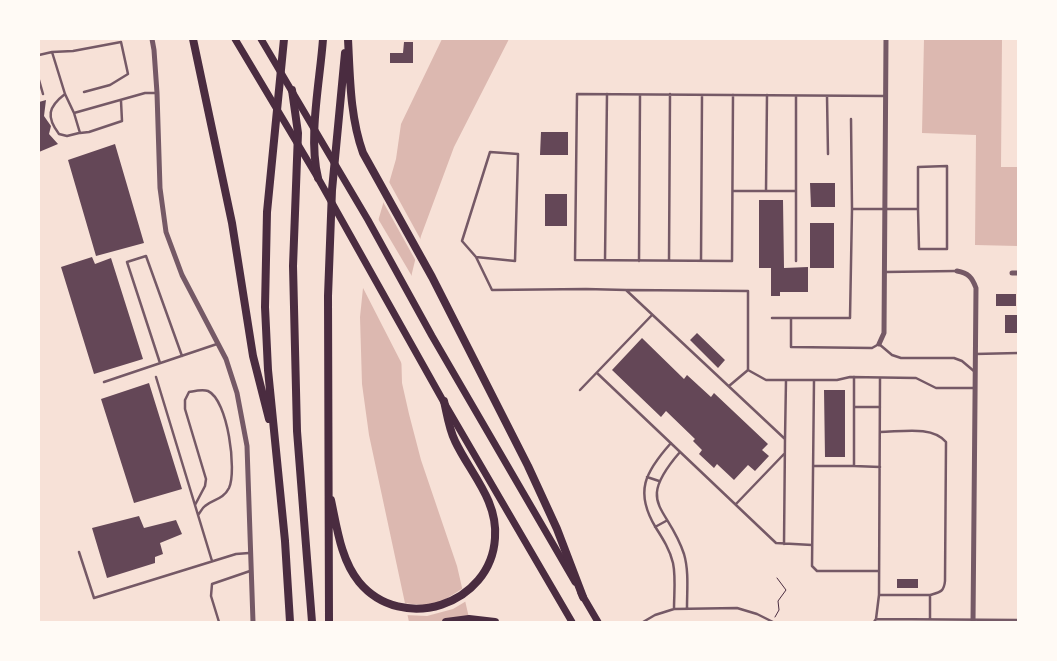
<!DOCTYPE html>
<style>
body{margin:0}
#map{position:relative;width:1057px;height:661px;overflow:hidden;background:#f7e1d7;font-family:"Open Sans",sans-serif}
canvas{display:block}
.frame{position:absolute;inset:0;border:40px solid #fffaf5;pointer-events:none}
</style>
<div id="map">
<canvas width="1057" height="661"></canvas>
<div class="frame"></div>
</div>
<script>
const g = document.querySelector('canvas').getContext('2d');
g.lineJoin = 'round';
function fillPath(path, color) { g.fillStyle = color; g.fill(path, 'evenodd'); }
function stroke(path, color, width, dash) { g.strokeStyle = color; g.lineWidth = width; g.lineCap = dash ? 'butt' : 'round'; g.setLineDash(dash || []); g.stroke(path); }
fillPath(new Path2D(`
 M442,39h67l-55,108 -33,89 -9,37 -11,73 1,37 7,31 12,46 36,106 13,56h-61l-40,-187 -7,-51 -2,-67 3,-29 7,-39 26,-90 5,-35z
 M924,39h78l-1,128h17v79l-43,-1 1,-110 -54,-2z`), '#dcb8b0');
fillPath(new Path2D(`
 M388,180l34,62 -5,21 -35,-63z
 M377,217l36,61 -9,68v22l-43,-84 7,-36z
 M465,587l3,13 -15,9 -26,7 -22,-1 -3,-12 22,2 17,-3z`), '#f7e1d7');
fillPath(new Path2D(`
 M404,42h9v21h-23v-10h13z
 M46,100l-2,16 7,10 -2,8 9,10 -19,8v-50z
 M541,132h27v23h-28z
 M115,144l29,99 -48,13 -28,-96z
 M810,183h25v24h-24z
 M545,194h22v32h-22z
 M759,200h24l1,68 24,-1v25h-28v4h-9v-28h-12z
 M810,223h24v45h-24z
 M92,257l3,7 16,-6 32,101 -49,15 -33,-107z
 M996,294h20v12h-20z
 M1005,315h12v18h-12z
 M697,333l28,27 -7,8 -28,-28z
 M642,338l42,41 3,-4 24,22 3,-4 54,51 -6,6 7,6 -14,15 -7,-6 -14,15 -17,-16 -3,4 -15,-14 3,-4 -9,-9 2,-2 -29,-28 -5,6 -49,-47z
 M149,383l33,106 -48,14 -33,-104z
 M824,390h21v67h-20z
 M139,516l5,12 32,-8 6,14 -22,9 3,11 -8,3v6l-48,15 -15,-50z
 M897,579h21v9h-21z`), '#644757');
stroke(new Path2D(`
 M775,617l4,-7 -1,-9 8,-11 -9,-12`), '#4a2c40', 1);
stroke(new Path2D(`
 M52,52l21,-1 48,-9 7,32 -18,11 -26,7
 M39,55l13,-3 13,42 9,19 71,-20h11
 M39,80l4,14
 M65,94c-17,13 -19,23 -6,40l8,2 12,-3
 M733,95l-1,166 -157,-1 2,-166 308,2
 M827,96l1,58
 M74,113l6,20 9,-1 33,-11 -1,-20
 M851,119l1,90h66v-42l29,-1v83h-28l-1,-40
 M733,191h63v-95
 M766,191l1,-96
 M796,191v70
 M476,257l39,4 3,-107 -28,-2 -28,89 14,16 16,33 94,-1 40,1 159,149 -1,105
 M605,260l2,-166
 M669,260l1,-166
 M639,261l1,-166
 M701,261l1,-166
 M885,272l71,-1
 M627,290l121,1v79l-19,16
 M772,318h78l2,-109
 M791,318v29l81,1 7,-4 13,11 9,3h53l8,3 13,11
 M975,354l43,-1
 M160,363l-33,-101 19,-6 36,100
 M748,370l18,10h71l13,-3 66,1 20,10h39
 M597,373l179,170 36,2
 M156,377l56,184
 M814,380l-2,186 5,5h62
 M104,382l113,-38
 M580,390l72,-75
 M854,407h26
 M880,432c20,0 52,-7 66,10l-1,139c-1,11 -5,11 -15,14
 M785,439l1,-59
 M671,443c-26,29 -37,49 -15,85 7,11 14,22 17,35 3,14 1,31 1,46
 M680,452c-46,53 -12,53 4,102 5,17 3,36 3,54
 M813,466h41v-89
 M854,466l26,1
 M647,477l12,4
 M736,504l48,-50
 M195,505l10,-19 1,-7 -21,-70v-9l4,-8c6,-1 13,-3 19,-1 20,9 29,80 21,97 -6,12 -16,11 -24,18 -3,2 -5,7 -7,9
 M655,527l11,-6
 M79,552l15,46 142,-44 13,-1
 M879,595h51v24
 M876,619l3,-24 1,-217
 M219,622l-8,-26 1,-12 38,-13
 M643,622l12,-7 19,-6 63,-1 20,6 16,8
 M874,622l2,-3 142,1`), '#755966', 2.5);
stroke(new Path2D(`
 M152,39l2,11 3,43 3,95 6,44 16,43 44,84 11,34 10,53 6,176
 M957,271c11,2 15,6 19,17l-3,334
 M1012,273h6
 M879,344l5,-11 2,-294`), '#755966', 5);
stroke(new Path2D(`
 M235,39l83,139 128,228 126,216
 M261,39l107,181 64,116 143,246
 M581,593l17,29`), '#4a2c40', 7);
stroke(new Path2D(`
 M193,39l39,184 21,133 16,63
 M284,39l-17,173 -2,95 3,63 17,171 5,81
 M348,39c2,38 2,78 15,114l69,124 96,189 29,63 26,68
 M292,90l6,43 -5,133 4,165 15,191
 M318,178c-10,-41 2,-97 5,-139
 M331,500c6,28 10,60 28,82 43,52 132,23 136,-44 3,-38 -25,-65 -40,-97 -6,-12 -8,-27 -11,-40
 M329,622l-1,-326 4,-106 13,-137
 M446,622l23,-3 26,3`), '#4a2c40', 8);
</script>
